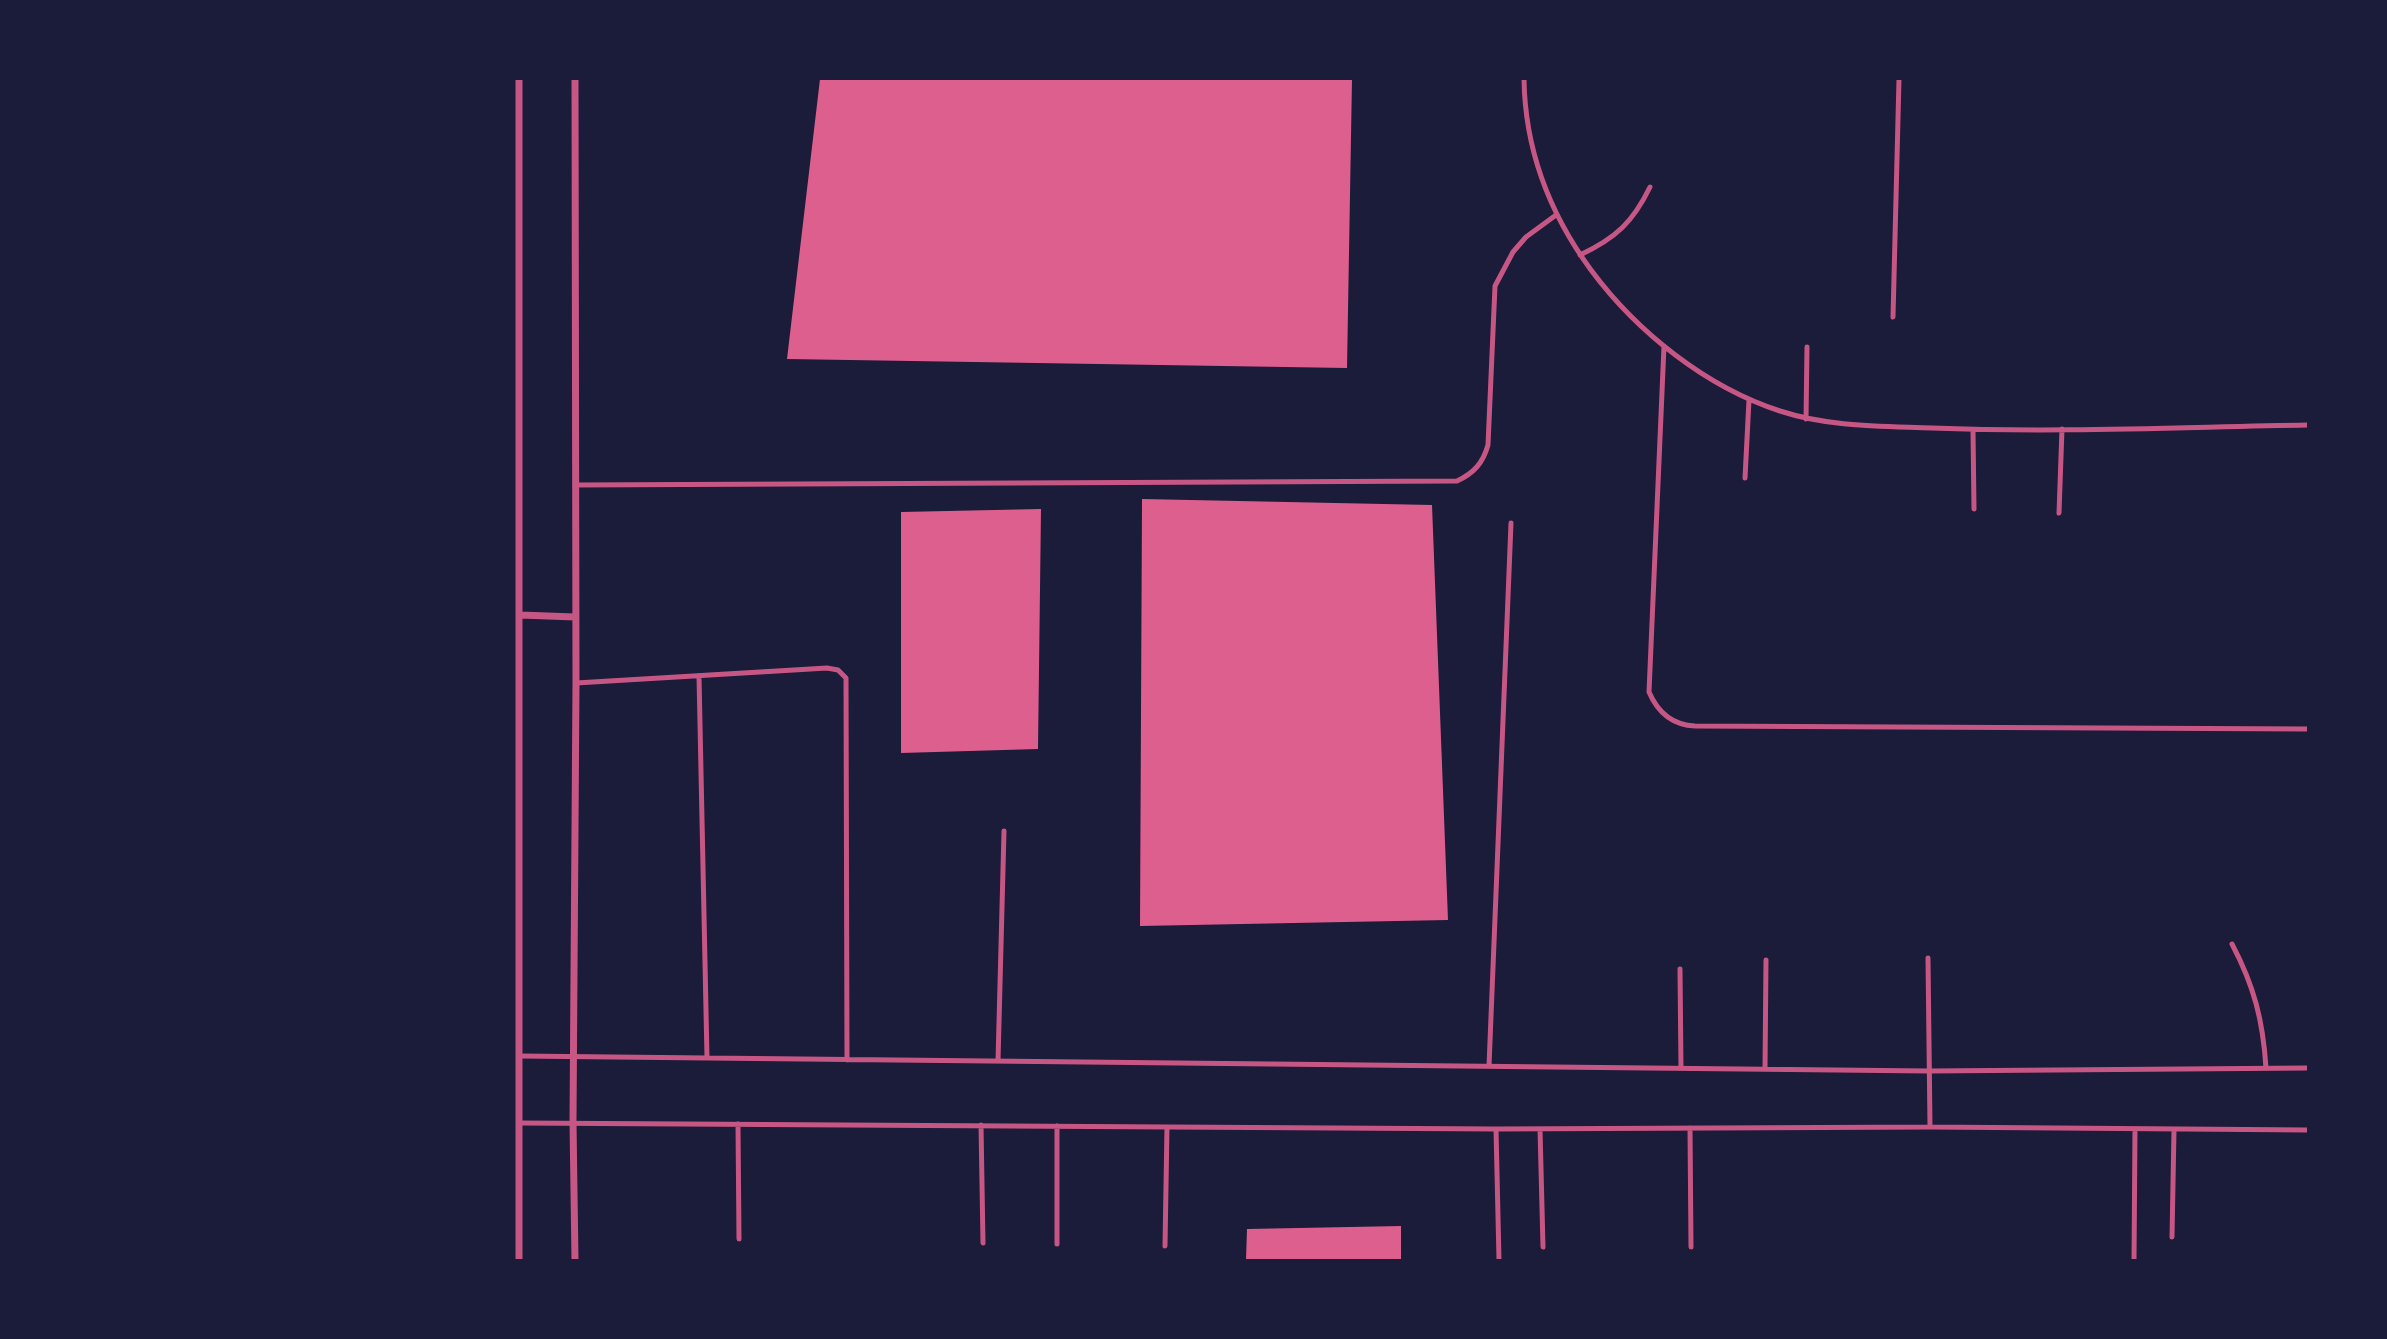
<!DOCTYPE html>
<style>
body{margin:0}
#map{position:relative;width:2387px;height:1339px;overflow:hidden;background:#1b1b3a;font-family:"Asap Condensed",sans-serif}
canvas{display:block}
.frame{position:absolute;inset:0;border:80px solid #1b1b3a;pointer-events:none}
</style>
<div id="map">
<canvas width="2387" height="1339"></canvas>
<div class="frame"></div>
</div>
<script>
const g = document.querySelector('canvas').getContext('2d');
g.lineJoin = 'round';
function fillPath(path, color) { g.fillStyle = color; g.fill(path, 'evenodd'); }
function stroke(path, color, width, dash) { g.strokeStyle = color; g.lineWidth = width; g.lineCap = dash ? 'butt' : 'round'; g.setLineDash(dash || []); g.stroke(path); }
fillPath(new Path2D(`
 M820,79h532l-5,289 -560,-9z
 M1142,499l290,6 16,415 -308,6z
 M1041,509l-3,240 -137,4v-241z
 M1401,1226v34h-155l1,-31z`), '#dd5f8e');
stroke(new Path2D(`
 M1524,79c1,70 26,135 67,191 46,62 115,117 189,141 49,16 100,15 152,17 125,5 251,-1 376,-3
 M1580,255c36,-17 53,-33 70,-68
 M1893,317l6,-238
 M1664,346l-15,346c9,21 23,33 46,34l613,3
 M1806,419l1,-72
 M1973,430l1,79
 M1745,478l4,-78
 M575,485l882,-4c17,-8 26,-18 31,-36l7,-159 18,-34 13,-15 30,-22
 M2059,513l3,-84
 M699,676l8,382
 M576,683l251,-15 11,2 8,8 1,382
 M2232,944c22,42 31,76 34,124
 M1928,958l2,169
 M1680,969l1,99
 M520,1056l1409,15 379,-3
 M998,1061l6,-230
 M1489,1066l22,-543
 M1765,1069l1,-109
 M520,1123l976,6 434,-2 378,3
 M738,1124l1,115
 M981,1125l2,118
 M1057,1126v118
 M1690,1128l1,119
 M1496,1129l3,131
 M1540,1129l3,118
 M2172,1237l2,-107
 M1165,1246l2,-119
 M2134,1260l1,-131`), '#c65784', 5);
stroke(new Path2D(`
 M575,79l1,604 -3,439 2,138
 M520,615l55,2
 M519,1260v-1181`), '#c65784', 7);
</script>
